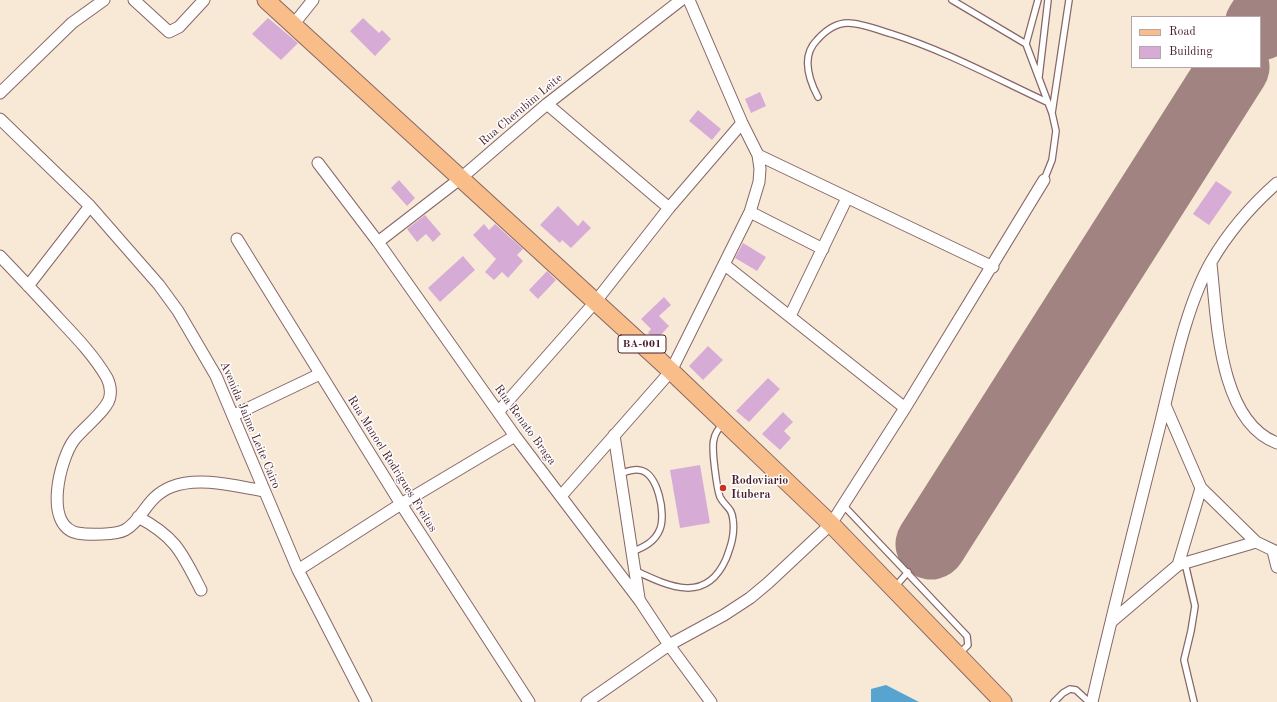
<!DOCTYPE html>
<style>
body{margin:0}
#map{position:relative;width:1277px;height:702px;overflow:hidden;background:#f8e9d7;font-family:"Old Standard TT",serif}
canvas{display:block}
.legend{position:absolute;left:1131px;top:16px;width:130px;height:52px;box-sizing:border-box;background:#fff;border:1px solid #b7a5aa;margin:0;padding:5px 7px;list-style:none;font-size:12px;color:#4a1f2b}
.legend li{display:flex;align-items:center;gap:8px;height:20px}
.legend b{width:20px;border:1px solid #b7a5aa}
</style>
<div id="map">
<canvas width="1277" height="702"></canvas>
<ul class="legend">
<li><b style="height:5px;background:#f8bd88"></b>Road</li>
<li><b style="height:11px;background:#d6acd7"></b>Building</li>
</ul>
</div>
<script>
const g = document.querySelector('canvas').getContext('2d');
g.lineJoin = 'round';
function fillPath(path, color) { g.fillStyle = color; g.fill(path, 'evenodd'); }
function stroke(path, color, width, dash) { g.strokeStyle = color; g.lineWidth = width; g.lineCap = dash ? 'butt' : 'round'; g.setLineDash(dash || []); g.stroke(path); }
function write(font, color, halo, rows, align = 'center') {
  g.font = font + ' "Old Standard TT",serif'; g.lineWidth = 3; g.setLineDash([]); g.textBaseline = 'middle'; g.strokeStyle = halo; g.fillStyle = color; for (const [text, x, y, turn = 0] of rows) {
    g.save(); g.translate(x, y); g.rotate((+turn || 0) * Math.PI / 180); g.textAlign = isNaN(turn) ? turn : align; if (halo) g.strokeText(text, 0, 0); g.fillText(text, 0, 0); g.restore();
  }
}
fillPath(new Path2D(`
 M886,685l33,17h-48v-13z`), '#56a4cf');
stroke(new Path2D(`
 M1260,25l16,-25
 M931,544l303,-477`), '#a18481', 71);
fillPath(new Path2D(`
 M268,18l30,25 -17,17 -29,-26z
 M363,18l16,15 3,-3 9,9 -16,17 -25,-25z
 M760,92l6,14 -15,7 -6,-14z
 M698,110l23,19 -9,11 -23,-19z
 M399,180l16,18 -8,8 -16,-18z
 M1216,181l16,11 -23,33 -16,-11z
 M558,206l20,20 5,-6 8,8 -20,20 -9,-8 -2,3 -20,-18z
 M425,215l16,19 -8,8 -7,-8 -9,8 -10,-13z
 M484,224l5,6 6,-6 28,25 -6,6 6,6 -15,17 -6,-6 -8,8 -9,-8 11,-13 -23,-24z
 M743,243l23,14 -9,14 -22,-13z
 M463,256l12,14 -35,32 -12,-14z
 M547,271l9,9 -18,19 -9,-9z
 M664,297l7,8 -12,11 10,10 -13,14 -8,-7 3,-4 -10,-10z
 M708,346l15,14 -20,20 -14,-14z
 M768,378l12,11 -31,33 -13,-11z
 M783,412l10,10 -9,9 7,7 -11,12 -18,-16z
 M700,465l10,58 -30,5 -10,-58z`), '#d6acd7');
const service = new Path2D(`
 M952,0l74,44
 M1038,0l-12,44 26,69 4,18 -4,29 -8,20
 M1039,77l9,-77
 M818,97c-9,-17 -17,-41 -1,-57 8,-9 18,-17 31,-17 13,0 30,7 44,11 54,17 103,44 155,68
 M1052,113l17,-113
 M620,474c6,-2 12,-5 19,-4 19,2 27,44 21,59 -5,13 -16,18 -28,23
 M843,505l124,131 1,9 -9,9
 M1185,563l10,43 -4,25 -7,29 10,42
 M636,571c34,16 70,33 90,-12 5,-13 9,-25 7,-39 -1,-13 -8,-13 -13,-23 -3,-8 -9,-49 -6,-58 1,-6 5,-11 9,-15
 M895,587l13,-15
 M1054,702l9,-9 7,-4 6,1 13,12`);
const minor = new Path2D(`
 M134,0l35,32 10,-5 25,-27
 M293,25l20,-25
 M0,93l72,-70 32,-23
 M547,104l122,104
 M0,119l90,87 69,79 19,26 38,65 82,194 68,132
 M758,155l235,112
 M318,163l60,79 137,194 125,165 29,44 42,57
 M750,212l73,37
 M237,239l164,265 128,198
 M378,242l83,-64 86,-74 134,-104
 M0,256c20,21 40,42 60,64 17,18 35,37 47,58 3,6 4,12 3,18 -1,13 -27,32 -36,44 -14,19 -31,85 3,93 11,2 39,2 48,-3 18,-10 21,-33 46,-43 28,-11 64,-1 93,4
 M1211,264c6,53 7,157 66,179
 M725,265l180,143
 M28,286l62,-80
 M790,316l57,-118
 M1165,405l36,83 55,54 21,10
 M499,411l97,-110 73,-93 73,-85
 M234,415l86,-41
 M614,435l25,163
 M561,496l110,-125 79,-159 9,-30 1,-13 -2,-14 -16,-32 -53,-123
 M138,517c38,20 44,36 63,73
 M1273,551l4,16
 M1178,565l23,-77
 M298,570l103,-66 114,-68
 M1111,622l67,-57 78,-23
 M587,702l82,-57 55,-30 26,-17 18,-15 63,-59 74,-116 139,-228
 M1092,702c21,-91 44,-182 67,-273 13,-52 26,-121 52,-167 17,-29 41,-57 66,-79`);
const primary = new Path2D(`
 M266,0l405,371 160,153 172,178`);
stroke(service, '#876667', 8);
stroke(minor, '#876667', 13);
stroke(primary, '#876667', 19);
stroke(service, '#fff', 5.5);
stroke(minor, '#fff', 11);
stroke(primary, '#f8bd88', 17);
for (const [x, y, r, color] of [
 [723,488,4,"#c8321e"]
]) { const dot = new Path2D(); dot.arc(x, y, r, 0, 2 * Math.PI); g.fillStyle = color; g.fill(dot); stroke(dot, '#fff', 1.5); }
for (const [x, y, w] of [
 [642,344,48]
]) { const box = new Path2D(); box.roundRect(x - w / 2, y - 9, w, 18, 3); g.fillStyle = '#fff'; g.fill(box); stroke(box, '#4a1f2b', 1); }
write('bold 11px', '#4a1f2b', null, [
 ["BA-001",642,344]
]);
write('12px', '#4a1f2b', '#fff', [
 ["Rua Cherubim Leite",521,110,-40],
 ["Avenida Jaime Leite Cairo",250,425,67],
 ["Rua Renato Braga",525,425,54],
 ["Rua Manoel Rodrigues Freitas",392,464,58]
]);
write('bold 12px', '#4a1f2b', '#fff', [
 ["Rodoviario",731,481],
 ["Itubera",731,495]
], 'left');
</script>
